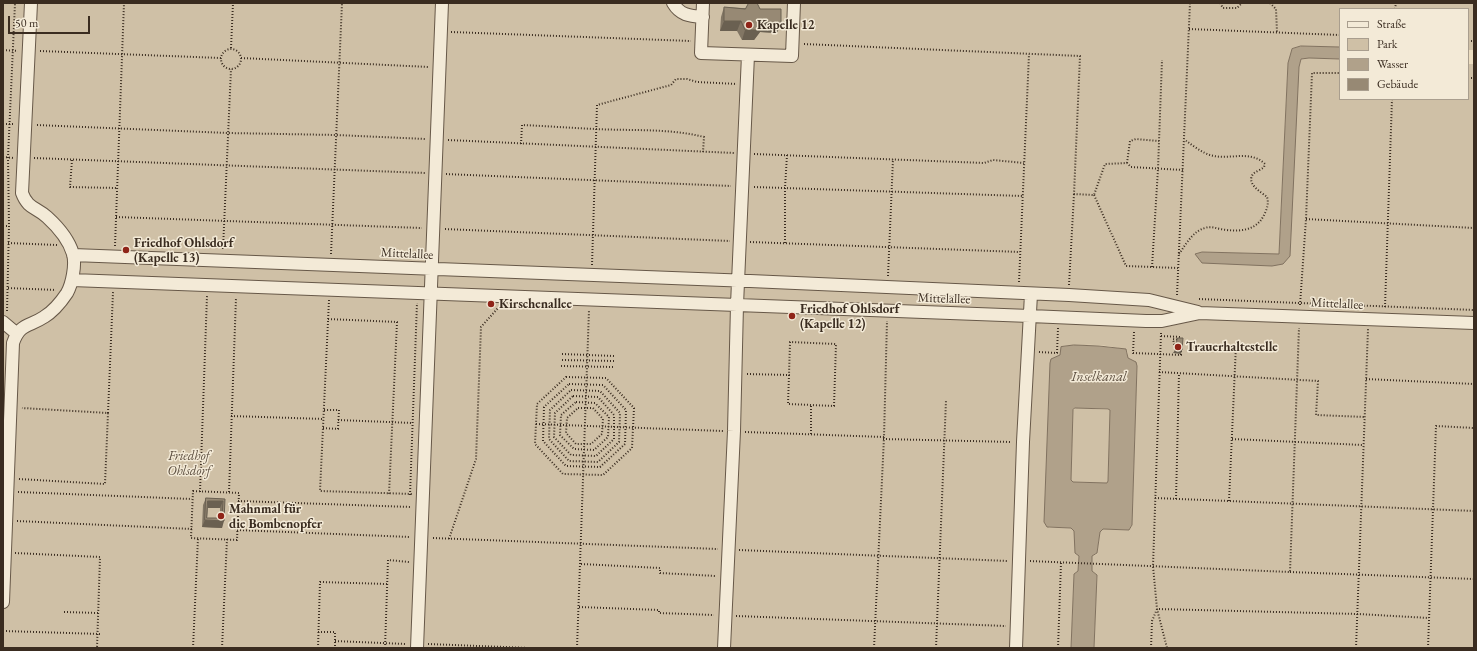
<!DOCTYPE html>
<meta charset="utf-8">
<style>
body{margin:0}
#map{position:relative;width:1477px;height:651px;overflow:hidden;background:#eddec1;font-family:"EB Garamond",serif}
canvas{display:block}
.frame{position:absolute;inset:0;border:4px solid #3a2c20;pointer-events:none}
.legend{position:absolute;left:1339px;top:8px;width:130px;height:92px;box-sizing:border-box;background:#f3ead7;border:1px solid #a99e8e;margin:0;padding:5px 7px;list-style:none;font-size:12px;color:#3a2c20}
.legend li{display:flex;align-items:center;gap:8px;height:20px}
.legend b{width:20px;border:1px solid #a99e8e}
.scale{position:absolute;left:8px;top:16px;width:82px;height:18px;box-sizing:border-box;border:2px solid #3a2c20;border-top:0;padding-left:5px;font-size:12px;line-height:14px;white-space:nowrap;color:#3a2c20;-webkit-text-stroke:3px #f3ead7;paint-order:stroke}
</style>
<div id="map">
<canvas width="1477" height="651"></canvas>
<div class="frame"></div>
<ul class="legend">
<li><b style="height:5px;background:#f3ead7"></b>Straße</li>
<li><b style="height:11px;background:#cfc0a6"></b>Park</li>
<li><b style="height:11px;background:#b0a18a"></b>Wasser</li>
<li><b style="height:11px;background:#978974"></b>Gebäude</li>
</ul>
<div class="scale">50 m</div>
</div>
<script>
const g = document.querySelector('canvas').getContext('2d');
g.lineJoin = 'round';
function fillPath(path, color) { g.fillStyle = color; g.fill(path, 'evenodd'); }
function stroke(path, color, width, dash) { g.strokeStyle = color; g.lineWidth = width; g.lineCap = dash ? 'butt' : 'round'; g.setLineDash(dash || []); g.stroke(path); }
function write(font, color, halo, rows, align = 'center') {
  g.font = font + ' "EB Garamond",serif'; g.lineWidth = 3; g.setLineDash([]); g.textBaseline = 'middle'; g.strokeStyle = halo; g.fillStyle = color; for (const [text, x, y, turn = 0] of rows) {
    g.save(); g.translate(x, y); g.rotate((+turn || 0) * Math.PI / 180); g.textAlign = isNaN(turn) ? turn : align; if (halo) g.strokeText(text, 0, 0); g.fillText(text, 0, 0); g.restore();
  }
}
fillPath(new Path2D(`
 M3,3h1471v47h-6v-41h-128v38l-38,-1 -14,17 -9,191 -77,-2 -7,2 88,10 16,-197 2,-8 8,-1 31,1v40h128v-35h6v584h-380l3,-73 -5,-4v-15l5,-2 3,-22 3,-3 26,1 3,-4 5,-160 -3,-5 -3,-1 -3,-2 -1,-8c-17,-4 -58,-12 -68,7l-6,1 -4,170h22l2,1 2,3 4,24 -1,15 -4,3 -3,74h-1068z
 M1076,408l34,2 -2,71 -1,2 -34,-1 -2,-2 2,-70z`), '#cfc0a6');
const water = new Path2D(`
 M1301,46l39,1v12l-31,-1 -8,1 -2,8 -9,189 -7,8 -11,2 -70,-3 -7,-9 7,-2 77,2 9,-191 4,-14z
 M1074,345l25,1 27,3 2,9 8,4 1,4 -5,159 -3,5 -26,-1 -3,3 -3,21 -5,3v15l5,4 -3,73h-23l3,-74 4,-3 1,-15 -4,-3 -1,-22 -3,-3 -24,-1 -3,-5 6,-159 1,-4 9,-4 1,-8zM1075,408l33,1 2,1 -2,71 -1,2 -34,-1 -2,-2 2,-70z`);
fillPath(water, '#b0a18a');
stroke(water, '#817260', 1);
const minor = new Path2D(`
 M673,3c7,12 16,13 30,14
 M703,3l-2,50 91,3 2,-53
 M73,255l677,26 319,14 80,5 49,12
 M72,280l958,36 116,5h16l38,-8 274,10
 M3,322l13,11
 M3,602l10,-259c7,-20 16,-16 31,-26 10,-6 17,-15 23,-24 5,-9 9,-28 6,-39 -4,-14 -15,-27 -26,-37 -11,-10 -19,-8 -25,-24l9,-190
 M417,648l25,-645
 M724,648l10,-217 3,-126 11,-250
 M1016,648l7,-206 8,-148`);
stroke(minor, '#675848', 14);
stroke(new Path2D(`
 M1220,3l3,5h14l5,-5
 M1270,3l6,6 1,23
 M1395,9l1,-6
 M1189,29l151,6
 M451,32l240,9
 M1468,41h6
 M804,44l276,12 -6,138 20,1 11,-31 22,-1 4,4 52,3
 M231,48l2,-45
 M221 59a10 10 0 1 1 20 0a10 10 0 1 1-20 0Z
 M3,50l15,1
 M40,51l181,7
 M241,58l188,9
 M1468,78h6
 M3,124h11
 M37,125l191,8 108,2 90,4
 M448,140l286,13
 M521,144l1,-19c24,1 49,3 74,4 36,2 72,-1 108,8l-1,15
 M754,154l230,9 9,-3 31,3
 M3,157l11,1
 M34,158l391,15
 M72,160l-2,27 46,1
 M1127,163l3,-22 6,-2 23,2
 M446,174l285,12
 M754,187l268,9
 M1094,195l32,71 52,2
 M116,217l306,11
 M1306,219l168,9
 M3,226h6
 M445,229l285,12
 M750,242l270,10
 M8,243l49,2
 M785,243v-55l2,-33
 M115,246l9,-243
 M223,249l8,-180
 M331,254l11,-251
 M1179,254c7,-10 14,-23 26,-26 6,-2 10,0 15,1 17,3 36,3 44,-14 3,-6 5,-12 3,-18 -6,-5 -21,-13 -14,-23 3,-3 8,-4 11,-7l1,-3c-15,-15 -37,-3 -55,-9 -9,-3 -18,-10 -25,-15
 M592,265l5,-160 74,-20 5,-6h11l10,3 40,2
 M1152,267l6,-98 4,-109
 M888,276l5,-117
 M1019,282l10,-228
 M1069,285l5,-91
 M8,288l48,2
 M1177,295l13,-292
 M1199,299l275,11
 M329,300l-9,191 92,3
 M1300,305l6,-86 6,-146h28
 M1385,307l7,-208
 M7,311l2,-85 -1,-69 7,-154
 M328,319l69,3 -8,172
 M1134,332l-1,21 48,2v-4
 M1161,333l-8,233 4,43 10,39
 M1161,336l20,1v3l-8,-1 2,9h2
 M1039,352l18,1 1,-25
 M562,354l52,2
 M562,360l52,1
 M561,366l52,1
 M1159,372l159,9 -2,34 48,2
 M747,374l42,1 -1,29 46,2 2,-62 -46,-2 -1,33
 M566,377l40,1 28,30 -2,40 -29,27 -40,-1 -28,-30 2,-40z
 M1366,379l108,5
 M569,384l34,1 23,25 -1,34 -25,23 -34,-1 -23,-25 1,-34z
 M571,390l29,1 20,22 -1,29 -21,20 -29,-1 -20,-22 1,-29z
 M573,396l25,1 16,18v24l-18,17 -25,-1 -17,-18 1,-24z
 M576,402l19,1 14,14 -1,20 -14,13 -20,-1 -14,-14 1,-20z
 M578,408h15l10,11 -1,15 -11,10h-15l-10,-11 1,-15z
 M108,413l5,-121
 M231,416l93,3
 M338,420l74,3
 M536,424l187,7
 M323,428l15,1 1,-19h-15
 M745,432l139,5
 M811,434v-29
 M883,439l129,3
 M1232,439l131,6
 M19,479l86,5 3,-71 -86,-5
 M193,491l46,2 -2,47 -46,-2z
 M18,492l174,7
 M200,492l7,-196
 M229,492l7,-194
 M410,495l7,-192
 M1155,498l319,13
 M1176,499l3,-125
 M238,501l173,6
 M1229,501l7,-156
 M17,521l175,8
 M237,530l173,7
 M433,538l285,11
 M449,539l27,-80 5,-132 17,-19
 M739,550l269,11
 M15,553l85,4 -3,91
 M1030,561l260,11 9,-244
 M581,564l79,4v5l56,3
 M1290,572l184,7
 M579,607l80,3v3l55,2
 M64,612l34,1
 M736,616l270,10
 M3,631l98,3
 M318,632h17v16
 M335,641l70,3
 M428,644l102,4
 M193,648l5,-110
 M222,648l5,-109
 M318,648l2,-66 67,2
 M385,648l3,-88 21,2
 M577,648l12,-338
 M874,648l10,-211 3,-116
 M936,648l10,-248
 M1058,648l3,-85
 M1151,648l1,-27 5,-12 201,5 71,4
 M1356,648l12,-319
 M1428,648l8,-222 38,2`), '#3a2c20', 2, [1, 2]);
stroke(minor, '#f3ead7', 12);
fillPath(new Path2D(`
 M724,7l36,2 21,14 -4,10 -17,-1 -6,8h-12l-5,-9h-17l1,-14z
 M206,498l19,1 -3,29 -20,-1 1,-22zM208,508h12v10h-13z`), '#827664');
fillPath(new Path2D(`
 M724,21h17l-4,10h-17z
 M764,22l17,1 -4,10 -17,-1 -6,8h-12l3,-10z
 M1175,350h7l-1,4 -8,-1z
 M208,501h15l-3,7h-14z
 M205,520l19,1 -2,7 -20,-1z`), '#6a6051');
const building = new Path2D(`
 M749,3h8l3,6h21v14l-17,-1 -6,8h-13l-4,-9h-17v-14l21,2z
 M1178,338h5l-1,12h-7z
 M206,498l19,1 -1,22 -19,-1zM208,501h15l-1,17h-15z`);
fillPath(building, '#978974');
stroke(building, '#6a6051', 1);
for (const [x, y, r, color] of [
 [749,25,4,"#8f2418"],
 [126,250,4,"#8f2418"],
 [491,304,4,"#8f2418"],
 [792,316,4,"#8f2418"],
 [1178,347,4,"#8f2418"],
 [221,516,4,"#8f2418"]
]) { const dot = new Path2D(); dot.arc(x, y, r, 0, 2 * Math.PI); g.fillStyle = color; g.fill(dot); stroke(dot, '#f3ead7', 1.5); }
write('bold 13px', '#3a2c20', '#f3ead7', [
 ["Kapelle 12",757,25],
 ["Friedhof Ohlsdorf",134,243],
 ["(Kapelle 13)",134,258],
 ["Kirschenallee",499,304],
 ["Friedhof Ohlsdorf",800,309],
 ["(Kapelle 12)",800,324],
 ["Trauerhaltestelle",1186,347],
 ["Mahnmal für",229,509],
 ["die Bombenopfer",229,524]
], 'left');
write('13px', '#3a2c20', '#f3ead7', [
 ["Mittelallee",407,254,3],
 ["Mittelallee",944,299,2],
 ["Mittelallee",1337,304,3]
]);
write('italic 13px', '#584a3b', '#f3ead7', [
 ["Friedhof",189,456],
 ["Ohlsdorf",189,471]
]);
write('italic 14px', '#5d4f40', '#f3ead7', [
 ["Inselkanal",1099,377]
]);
</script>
